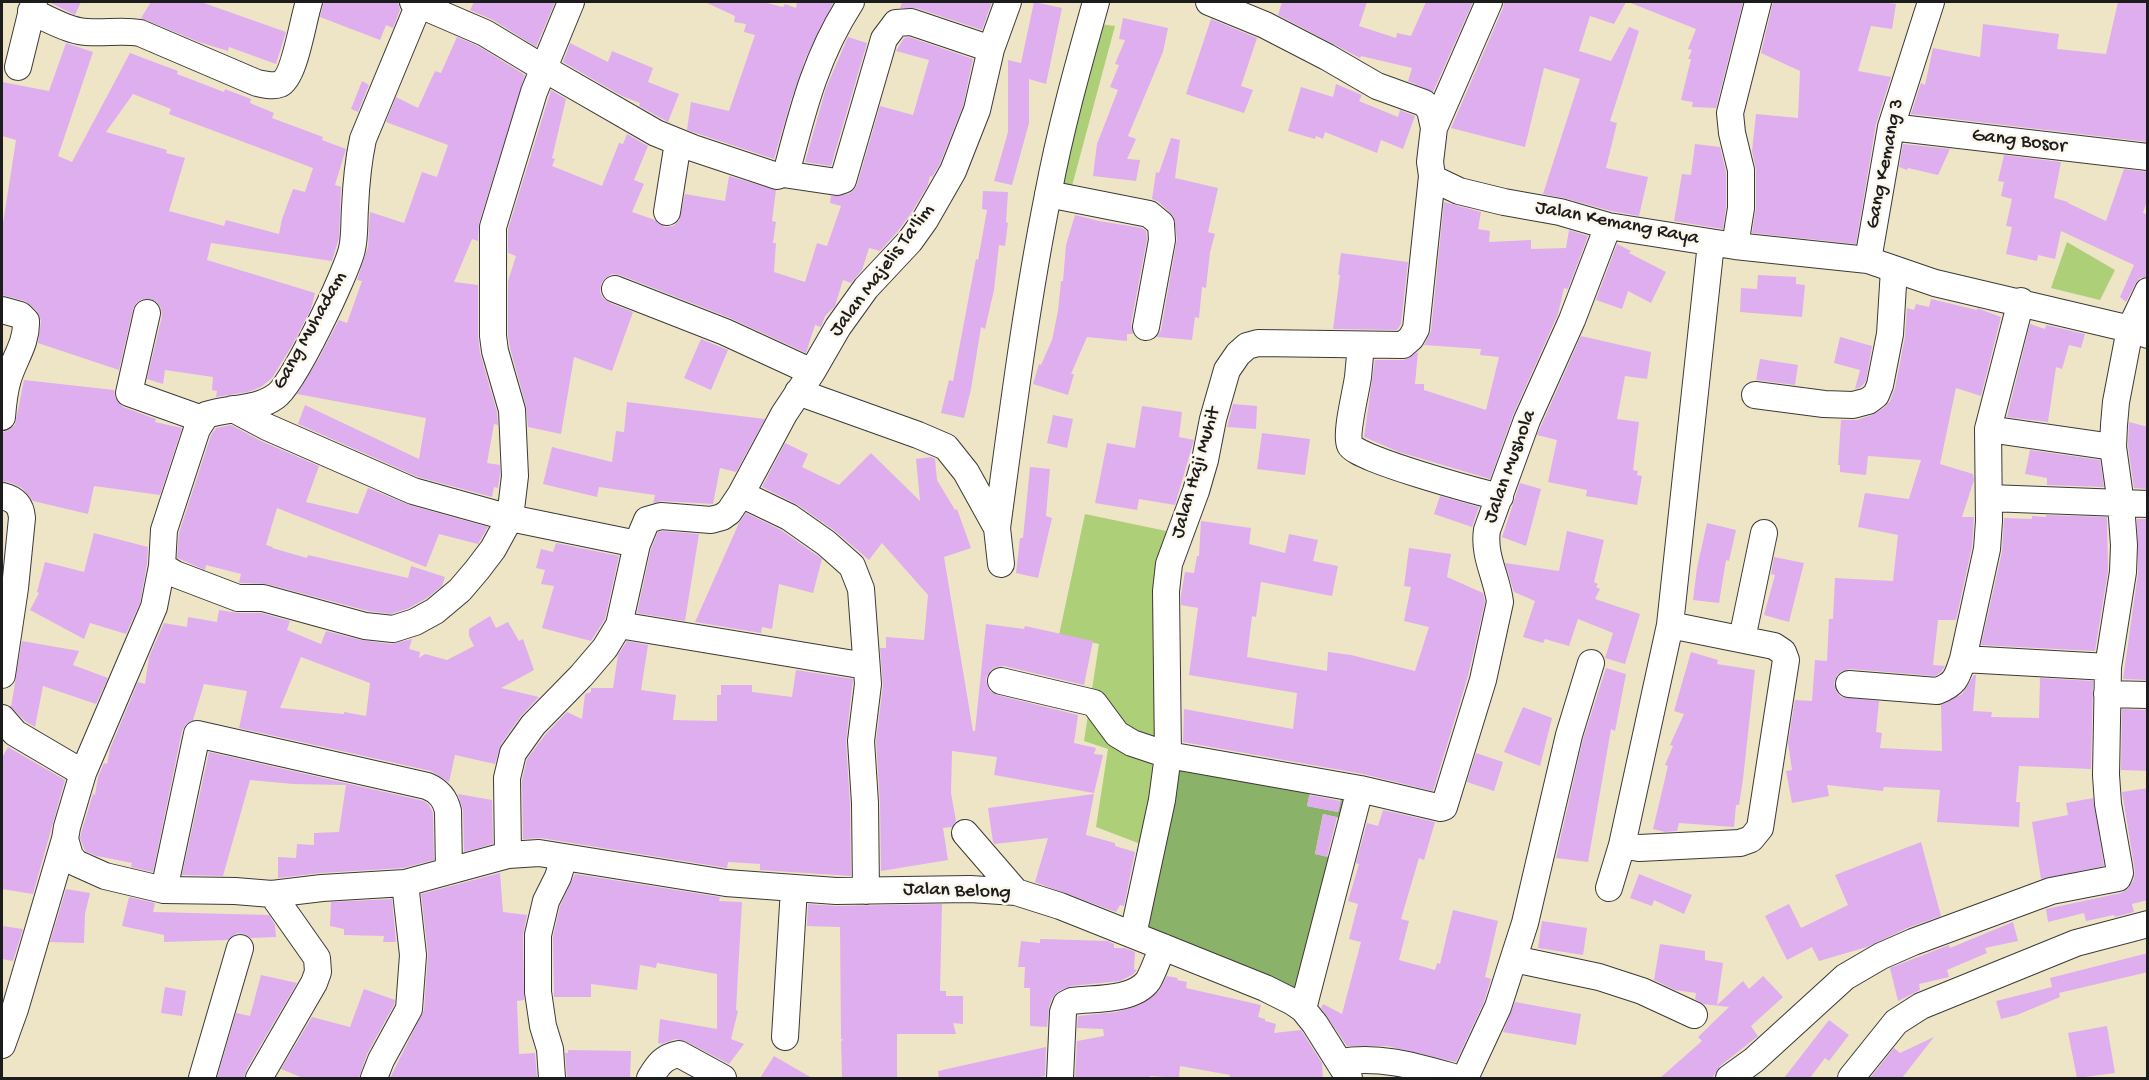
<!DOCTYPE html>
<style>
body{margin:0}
#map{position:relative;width:2149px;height:1080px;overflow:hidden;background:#eee5c7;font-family:"Gochi Hand",sans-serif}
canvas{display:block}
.frame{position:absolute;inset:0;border:3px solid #1c1c1c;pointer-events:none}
</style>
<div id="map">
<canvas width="2149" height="1080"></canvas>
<div class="frame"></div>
</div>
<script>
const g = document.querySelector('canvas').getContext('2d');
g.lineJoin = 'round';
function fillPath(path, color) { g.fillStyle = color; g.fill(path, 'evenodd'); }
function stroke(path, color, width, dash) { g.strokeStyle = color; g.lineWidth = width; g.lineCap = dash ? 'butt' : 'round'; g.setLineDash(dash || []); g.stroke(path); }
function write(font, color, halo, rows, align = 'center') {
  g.font = font + ' "Gochi Hand",sans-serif'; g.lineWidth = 5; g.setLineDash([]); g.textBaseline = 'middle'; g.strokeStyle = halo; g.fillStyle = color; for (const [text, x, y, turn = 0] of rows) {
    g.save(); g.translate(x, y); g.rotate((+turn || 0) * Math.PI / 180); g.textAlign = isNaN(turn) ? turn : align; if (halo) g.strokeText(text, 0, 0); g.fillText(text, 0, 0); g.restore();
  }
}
fillPath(new Path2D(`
 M1099,24l16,2 -43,160 -14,-4z
 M2067,242l48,28 -15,30 -49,-12z
 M1085,514l86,18 -9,189 -16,125 -50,-19 12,-78 -24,-8 15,-97 -40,-9z`), '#adcf77');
fillPath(new Path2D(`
 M1168,755l192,34 -57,220 -170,-74zM1312,784l31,6 -5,22 -31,-6zM1323,814l25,6 -8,39 -25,-5z`), '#8ab268');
fillPath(new Path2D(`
 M49,2h32l-6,13z
 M151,2h50l85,30 -10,32 -47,-17 -1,4 -29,-9 -58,-24z
 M324,2h74l2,8 -7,18 -7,-3 -6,15 -60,-23z
 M474,2h81l-19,45 -43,-27 -23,-10z
 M705,2h58l20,5 2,-3 11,4 1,-6h37l-28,55 -15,43 -17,59 -87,-29 4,-28 38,9 26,-76 -11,-3 2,-8 -12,-2 1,-6z
 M902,2h90l-10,28 -66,-22h-16z
 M1034,2l28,6 -16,76 -17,-5v44l-17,62 -18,-4 14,-49v-72l13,3z
 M1282,2h85l-8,24 37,12 1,-5 14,3 15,-34h47l-40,90 -25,-11 4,-13 -51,-12 -1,2 -82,-43z
 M1504,2h122l-12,22 -24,-8 -11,35 32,10 18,-34 10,4 -29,90 7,2 -11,45 42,9 -9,39 -28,-5 -47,-13 -21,-4 37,-115 -36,-11 -19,79 -74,-19 52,-120z
 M1628,2h115l-27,106 -24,-1 1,-5 -12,-2 10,-41h-3l4,-9 -4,-1 8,-20z
 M1773,2h108l15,2 -4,25 -21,-3 -13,45 33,6 -15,47 -20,120 -104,-11 4,-25v-38l-4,-19 4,-37 42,4 2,-47 -39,-18z
 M2118,2h30v140l-237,-28 10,-31 4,2 8,-37 47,9 3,-33 76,10 -2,15 49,5z
 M1123,18l45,10 -5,24 -35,84 8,3 -9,20 13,1 -4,21 -43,-5 4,-32 21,-54 -8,-3 9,-22 -4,-1 10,-24 -6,-1z
 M1211,19l46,19 -16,48 12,4 -9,23 -58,-19z
 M457,37l21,9 47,29 -46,148 -1,18 -6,-2 -18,43 24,3v51l2,17 17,59 1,13 -4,-1 -7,39 13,2v9l-2,14 -4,-1 -2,10 -74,-20 -120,-53 7,-19 114,54 7,-41 -129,-24 22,-36 20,-38 8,3 15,-42 -5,-1 11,-33 2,-35 34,11 18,-51 15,5 11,-32 -62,-23 10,-25 22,11 17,-37 6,2z
 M848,37l19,6 -36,123 -26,-4 21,-74z
 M909,37l64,22 -10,47 -24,60 -7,11 -2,-1 -2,9 -16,27 -14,19 -18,20 -11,-3 -7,22 -11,13 -8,-3 -8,26 -10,10 -4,11 -6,-2 -9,28 -76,-35 -110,-43 -8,-1 -7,4 -4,6 -1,8 3,6 7,5 23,9 -21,59 -38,-14 -13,77 -33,-7 -2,-21 -16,-58 -2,-13v-54l8,-25 -8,-3v-24l43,-139 15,9 -14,59 3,1 -3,7 50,20 17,-43 4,1 4,-10 21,12 -14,34 10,4 -12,28 23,8 10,7 8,-1 6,-5 6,-27 40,7 4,-25 47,14 -4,31 4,1 -3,21h3l-2,29 31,10 12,-39 10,3 14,-40 -11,-3 1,-7 17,-2 5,-3 4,-6 23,-79 33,9 16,-55 -33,-9 8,-13z
 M66,43l27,9 -35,104 14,6 58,-109 48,18 -1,3 47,18 1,-3 26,10 -1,4 24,10 -2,5 51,19 -1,3 24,9 -11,36 6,2 -2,51 -7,23 -121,-18 -4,17 108,33 -4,16 -18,35 -21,34 -11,9 -13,5 -32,5 1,-6 -5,-1 1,-13 -48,-7 -2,14 -16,-5 15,-63 -1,-8 -4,-6 -6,-3h-9l-6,4 -3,6 -14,61 -81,-27 3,-22 -4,-10 -12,-10 -23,-6v-65l14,-90 -14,-4v-54l47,9zM133,94l38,15 -2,5 144,54 -8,24 -12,-3 -11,30 -3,15 -53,-14 -2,6 -55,-15 16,-53 -19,-5 1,-3 -61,-18z
 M570,43l38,19 4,-11 41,17 -5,14 31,12 -11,28 -29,-16 1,-3 -18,-7 -59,-34z
 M362,81l7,4 -11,27 -7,-3z
 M1336,84l26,11 -3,6 39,16 2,-7 15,6 -12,33 -22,-9 -4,13 -52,-21 -2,7 -7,-3 -1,3 -27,-8 13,-44 32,10z
 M1171,138l9,2 -5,38 43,10 -10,44 7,2 -5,18 -4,36 -4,-1 -3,31 -4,-1 -3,23 -35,-3 4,-7 16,-91 -3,-22 -15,-15 -7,-3 4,-27 3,1z
 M1695,144l25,3 6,25v35l-3,22 -49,-8 8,-47 9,1z
 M1903,144l47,5 -12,26 -30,-7 -1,2 -8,-3z
 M2004,155l57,7 -7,36 14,4v1l38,18 18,-52 24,3v26l-5,15 5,2v61l-8,2 -5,6 -9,18 -6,-5 14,-32 -73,-34 -6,28 -17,-4 -1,6 -31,-7 6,-27 -6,-1 6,-27 -11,-3 3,-14 -6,-1z
 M983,191l25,1 -2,30 2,1 -3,23 -6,-1 -5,45 -9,39 -4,-2 -10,62 -7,29 -23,-5 8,-33 4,1 23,-122 2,1 9,-50 -5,-1z
 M1444,202l37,10 -3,17 12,2 -1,11 42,-2v9l35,-1 3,-18 19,6 -20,53 -4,-1 -6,26 -45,101 -23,64 -91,-27 -35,-15 11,-77h29l14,-8 -3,32h9v6l62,20 13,-53 -19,-2 1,-6 -57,-4 7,-14z
 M1075,215l24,6 43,7 4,3 1,8 -16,85 2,10h-6v7l-40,-4 -16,37h3l-6,21 -35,-11 6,-20 2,1 11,-25 6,-29 3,-30h2l3,-36z
 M1617,244l14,7 -2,2 37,19 -15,31 -23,-12 -6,18 -26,-9z
 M1341,253l67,9 -7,62 -4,6 -64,-1 7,-54h-2z
 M1758,275l38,2v7l9,1 -3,32 -62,-5 1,-24 16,1z
 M1931,299l46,11v-2l24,9 -20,79 -25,-8 -16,76 33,10 1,6 -12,37h12l-2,30 -16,73h-18l-5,45 12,1 -4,6 -6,4 -85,-7 -8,2 -5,4 -3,8 2,8 5,6 38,4 -3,31 6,1 -2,15 62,3 -1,-46 21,-11 12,-19h2l-3,36 19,1 -1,5 48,1 1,-40 53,3 -2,88 -72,-3 -3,36h4l-1,25 -82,-5 3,-32 -56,-3 -1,4 -56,-6 2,11 -37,7 -6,-32 6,-1 -4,-27 7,-43 17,1 3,-41 12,1 2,-42h4l2,-41 58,3 5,-46 -40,-8 7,-34 44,6 12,-39 -53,-4 -2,19 -26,-3v-7h-2l3,-45h16l15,-5 13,-8 5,-6 5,-13 10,-51 2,-29 7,2 2,-6 13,3z
 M2030,324l15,5 1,-4 39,9 -4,14 -12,-3 -7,24 -6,-2 -8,55 -41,-5z
 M1581,336l70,16 -4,27 -22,-3 -8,43 22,3 -6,48 5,1 -1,4 5,1 -5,29 -51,-9 1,-6 -39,-8 9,-42 -20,-5z
 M1840,337l32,9 -6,35 -5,6 -6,2 5,-19 -26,-7z
 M701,339l27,11 -17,40 -27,-12z
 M1760,359l38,6 -3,20 -39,-5z
 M24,380l90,10 1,7 8,10 33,12 -1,3 27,6 -22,67 -66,-9 -6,28 -55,-13 -11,-13 -11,-5 -9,-2v-44l1,-5 6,-2 6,-5z
 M627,402l138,17 -29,53 -16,-4 -7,36 -51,-3 -9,2 2,-8 -56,-8 -2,10 -54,-13 9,-37 60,15 4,-31 8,1z
 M1233,404l24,2 -1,23 -29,-2z
 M1142,406l40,6 -3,25 15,3 -19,65 -36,-6 -2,11 -42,-7 12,-60 28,5z
 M1053,415l20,4 -6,29 -20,-5z
 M2129,422l19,5v62l-14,-1 -6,-42z
 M231,425l30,16 58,25 -13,36 52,12 10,-26 41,17 79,22 -10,17 -39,-10 -13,33 -149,-59 -11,37 7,2 -1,1 35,10 1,-3 100,23 3,-12 34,11 -3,9 -15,12 -18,10 -18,6 -23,-3 -101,-27 -26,-1 -2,-1 2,-8 -35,-9 -1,5 -23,-10 -5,-2 2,-25 32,-98 5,-7z
 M1262,433l48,6 -5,36 -48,-6z
 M785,443l23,11 -6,13 37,18 32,-32 49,48 -4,-42 15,-2 4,2 2,21 18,30 2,-1 14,39 -27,9 29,174h2l11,-107 38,5 1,-3 68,15 -9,44 -80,-19 -8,1 -5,3 -5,8 1,7 3,6 7,4 81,20 -4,28 22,5 -2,6 9,1 -9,38 -100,-18 3,-18 -45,-6 -1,42 5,28 -4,6 -9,1 5,32 -67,11 -1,-68 -4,-62 7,-55 -3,-38h6v-11l38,3 4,-45 -46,-52 -13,17 -34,-29 -37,-26 -36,-18z
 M2030,450l70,10 4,27 -57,-2v-7l-22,-4z
 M1030,467l20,2 -4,47 6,2 -14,60 -22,-5 4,-35h3z
 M1520,483l21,6 -15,57 -24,-9z
 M1440,496l39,11 -7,20 -38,-13z
 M746,513l35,17 41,29 -9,34 -34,-9 -7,45 -10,-2 -1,6 -66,-11 44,-99z
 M2046,515l61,2 1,54 -13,80 -114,-6 21,-93 2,-34 28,1v-3l14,1z
 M2137,519h11v161l-25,-1 15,-106z
 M1201,521l50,7 -2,16 36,9 4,-19 29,6 -5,21 25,5 -6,30 -71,-14 -5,35 -4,-1 -5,41 80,14 1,-19 23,3 64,16 14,-44 -25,-6 7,-34 -7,-1 5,-38 42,6 -4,23 36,16 2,9 -17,74 -35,115 -70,-17 -180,-32 1,-33 109,20 4,-36 -108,-18 9,-67 -17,-3v-10l4,-23 9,1 3,-17h2z
 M1707,523l29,7 -7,31 -3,-1 -7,43 -26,-3 4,-32z
 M663,531l36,3 -14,87 -48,-8 14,-64 7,-17z
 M1567,531l37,9 -10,42 4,2 -2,3 4,2 -5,10 45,15 -15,50 -20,-6 8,-25 -35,-14 -9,27 -24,-7 -2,4 -20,-6 12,-36 -21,-9 -9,-29 54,8z
 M94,533l54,14 -1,17 -7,39 -14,31 -36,-11 -6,16 -54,-29 9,-17 -2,-1 8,-30 39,10z
 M556,543l63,13 -14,63 -14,22 -49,-13 12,-42 -13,-2 4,-14 -9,-2 5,-19 12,3z
 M1774,557l30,6 -15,59 -25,-7 11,-40 -4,-1z
 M219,610l19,3h23l29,8 -3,9 34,14 5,-13 35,9 30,4 21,-5 -3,10 11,3 -1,6 6,-4 22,6 27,-14 -5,-10v-7l21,-13 6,12 12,-6 11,19 4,-2 11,31 -33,18 38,9 -18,19 -20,28 -6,20 -40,-9 -6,27 -18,-11 -192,-43 8,-37 -43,-7 -11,36 -7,4 -4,7 -29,141 -22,-5 1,-4 -35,-7 -12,-5 -5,-13 2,-8 11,-36 2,1 3,-18 6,-14 3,1 3,-15 28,-67 7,2 4,-27 15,-34 23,4 1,-10 29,5zM301,657l69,26 -4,33 -22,-4v2l-64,-6z
 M22,641l57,10 -6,14 35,13 -12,26 -53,-18 -8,41 -10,-6 -14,-14z
 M627,641l21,4 -7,45 35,5 -3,25 44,1v-26h4v-10h31v7l40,5 4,-27 57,9 -7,63 4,62 1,72 -91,-6v-6l-32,-2 -1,6 -186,-30 -18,1 -1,-59 5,-21 18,-24 22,-23 15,7 3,-25 6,-2v-4h22l5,-33z
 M1691,652l27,8 -1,4 38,6 -12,109 -4,26h-3l-2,22 -55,-4 -2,8 -12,1 -12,-3 15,-63 -3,-1 8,-19 -3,-1 14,-31 -10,-3z
 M1606,668l20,6 -11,57 -4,-2 -23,133 -32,-4 27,-119z
 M1523,707l29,11 -12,48 -36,-14z
 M2122,709l26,1v61l-27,-1z
 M8,747l57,33 -32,114 -31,-5v-131z
 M209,752l215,49 5,4 4,8 1,47 -31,8 -82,5 -43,5v-21l18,1 1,-14 17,1v-12l25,-1 7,-47 -53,-1 -43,-4 -27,96 -41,-1z
 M1476,753l27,9 -9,29 -27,-9z
 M2148,788v112l-16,4 2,8 -19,5 -1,-2 -28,6 -2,-8 -36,9 -2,-13 75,-16 7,-4 6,-10 1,-8 -13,-79z
 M458,794l34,6 1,44 -29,8 -1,-42z
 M1094,794l-8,41 29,8v3l20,6 -11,54 -4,-1 -4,7 -81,-30 13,-44 -53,6 -2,-2 -5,-34z
 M1309,795l32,6 -3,11 -31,-6z
 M2093,798l11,68 -63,13 -9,-57 36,-7 -2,-12z
 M1383,810l52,12 -11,38 -5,-2 -18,61 8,2 -10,39 36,10 2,-7 3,1 13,-54 45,11 -13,56 6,2 -7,23 -28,60 -69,-16h-40l-26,-38 2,-4 19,10 19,-72 -12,-3 9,-35 -10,-3 11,-37 -3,-1 11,-40 11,3z
 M1323,814l14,3 -10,40 -12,-3z
 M1921,842l20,74 -34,12 -40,19 -48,14 -7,-14 -25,13 -22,-44 24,-12 12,24 47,-23 -13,-30z
 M500,873l3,39 24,3 -4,20 1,65 -7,1 2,53 16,-1 2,25h-147l34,-68 4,-56 -7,-60z
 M575,874l145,23 -1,4 23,1 -6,108 2,1 -7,28 13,5 -15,20 -44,-23 -10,-2 -13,5 -4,-1 2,-24 57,10v-55l-60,-11 -1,5 -16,-3 -3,25 -46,-6v13h-37l-1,-60 7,-31z
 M1639,874l53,21 -8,19 -30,-14 -2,6 -22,-8z
 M66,889l24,4 -5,21 -1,29 -34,-1z
 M129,897l26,6 -2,9 116,3 6,10 1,12 -25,1 -6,-4 -8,-1 -9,7 -64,2v-7l-42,-9z
 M392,899l4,43h-13l1,-6 -40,-1v-6l-14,-3 1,-24z
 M808,904l28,2 106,-2 -2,87h6v5h17v28l-10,-1 3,11h-59v44h-55l-1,-36 2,-3h-2l-1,-112 -33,-1z
 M1542,921l45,7 -4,27 -45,-7z
 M2013,922l5,19 -33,7 2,5 -40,17 2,7 -30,7 1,6 -22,11 -8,-33 59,-23 1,3z
 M2,926l21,3 -10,32 -11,-2z
 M1040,939l68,2 6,3v4h11l10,4 -1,17 3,1 -5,5 -12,6 -49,5 -12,5 -7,7 -3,9 -2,20 -17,-1v-38h-6l1,-21h-7l3,-26 19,2z
 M1660,944l45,7v9l18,3 -6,42 26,-24 6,8 14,-13 20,21 -32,29 7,10 -38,30 -8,12h-52l42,-37 -4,-4 31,-30 -26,-3 -8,-5 1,-6 -21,-3 -21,-10z
 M2148,953v19l-89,21 1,4 -43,18 -16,4 -5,-18 56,-14 -2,-9z
 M261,975l36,8 -51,87 -2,8h-27l19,-65 14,3z
 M1167,976l11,2 -1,2 10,2 -1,6 75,17 -3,12 7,2v2l11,3 -2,9 27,-3 21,33 1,15h-94l1,-3 -50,-9 -1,12 -29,-2v2h-75l2,-37 27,-5 -1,-7 -26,-1 1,-12 38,-4 24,-7 19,-14z
 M165,987l21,4 -4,25 -21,-3z
 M364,989l31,11 -1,5 -27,49 -8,24h-56l-22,-9 31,-52 38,10z
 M1515,1002l66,12 -5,31 -73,-13z
 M1829,1020l20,15 -20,26 -4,-3 -15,20h-26z
 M2107,1026l8,47 -38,5 -9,-45z
 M1934,1037l-32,41h-32l24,-30 6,5z
 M1046,1047l-1,29 -13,2h-93l-1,-7z
 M568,1050l63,1 -1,27h-63l-2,-25h3z
 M774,1056l38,22h-52z`), '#dfaeee');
const street = new Path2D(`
 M413,2l72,31 58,35 113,65 37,15 84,28 6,-2 4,-4c16,-61 29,-114 64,-168
 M1209,2l56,23 62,32 50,29 47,17 6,7 4,18 -4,34 2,14 4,4 23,11 45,11 56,10 48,14 127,20 133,14 67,23 195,46 18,6
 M419,4l-56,135c-5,23 -7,46 -8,69 -1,14 0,28 -3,41 -5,23 -59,136 -76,147 -20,15 -48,11 -70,19l-9,14 -33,101 -2,36 -8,41 -71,166 -16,54 -2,12 5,17 6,7 29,13 59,14 71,1 37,3 50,-6 83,-5 103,-28 31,-2 187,30 110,8 134,-2 46,3 44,14 103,41 102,41 28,14 10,7 12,15 34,54
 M31,11c15,7 32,17 48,20 20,4 41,-2 61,2l117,50c6,1 16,4 23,1 15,-7 23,-65 29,-82
 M18,67l16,-65
 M1891,127l257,30
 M1434,128l55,-126
 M783,174l54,8 6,-2 41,-141 12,-16 15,-1 80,27
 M1048,194l101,20 12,10 1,16 -16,87
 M667,212l11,-70
 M1735,246l6,-38v-38l-9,-37 -2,-20 28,-111
 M1868,260l23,-133 40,-125
 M615,289l110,43 87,40
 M2,310l18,5 6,6c1,22 -12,38 -18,58 -4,13 -5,25 -6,38
 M147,313l-18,80 73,26
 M1361,345c-1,11 -2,21 -3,32 -2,15 -13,57 -8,68 6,14 129,47 150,52
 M798,392l120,43 28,12 20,25 31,56c15,-111 29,-223 51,-333 12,-65 30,-129 48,-193
 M1755,395l69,9 29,1 15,-4 8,-6 4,-10 10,-51 4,-65
 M233,409l34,18 146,64 97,27 127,26
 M1988,429l125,18
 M741,494l48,23 37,26 26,23 9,23 7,95 -7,57 4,62 1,88
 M2,496c13,3 19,9 20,22l-7,70 -13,87
 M1989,498l159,6
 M997,528l4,36
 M162,566l13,8 63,24h25l102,28 28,3 22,-7 20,-11 25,-21 17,-20 16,-21 17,-31 5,-42 -3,-66 -17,-59 -2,-15v-109l41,-135 37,-90
 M619,625l247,41
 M1670,625l104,21 9,6 3,8 -26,168 -9,11 -11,4 -101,5 -17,-3 48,-220 41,-382
 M1742,639l22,-106
 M1963,659l24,-110 2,-28 -1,-92 33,-128
 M1001,681l93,22 23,31 15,9 36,12 192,34 81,19 3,-1 39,-127 17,-78c-3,-25 -17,-46 -13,-72l40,-110 45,-100 36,-94
 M1849,684l88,7c19,-7 20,-14 26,-32l145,8
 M2107,694l41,1
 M2,718l13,15 68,40
 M965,833l51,59
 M508,855l-1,-77 6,-25 20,-28 48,-49 24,-28 14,-23 18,-81 10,-24 14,-4 50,4 11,-3 7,-5 12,-18 43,-80 28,-42 26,-45 28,-39 44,-47 15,-21 28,-49 24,-61 14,-61 17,-47
 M1609,888l13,-43
 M164,890l33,-156 230,52c12,5 18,12 21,25l1,60
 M1133,935l29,-135 6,-45 -2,-164 3,-27 27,-73 9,-31 8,-41 14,-49 11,-16 9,-8 11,-3 145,2 8,-7 5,-9 16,-153
 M1514,959l85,18 43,14 52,24
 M1303,1009l57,-220
 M785,1037l9,-149
 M2,1045l13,-36 50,-170
 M1340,1062c41,-7 78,5 117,16
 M202,1078l38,-130
 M259,1078l55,-95 4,-11 -1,-14 -45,-64
 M374,1078l7,-18 28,-51 4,-54 -8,-72
 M552,1078l-2,-29 -7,-23 -5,-34v-57l8,-34 12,-24 6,-20
 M650,1078c8,-13 13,-21 29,-24l44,24
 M1060,1078l3,-66 3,-8 6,-3c23,-3 61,0 76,-20 6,-10 10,-24 15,-34
 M1465,1078l33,-71 27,-84 44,-188 22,-72
 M1729,1078l25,-18 91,-83 36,-21 32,-14 138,-51 67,-13 2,-5 -1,-7 -11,-62 -2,-29 2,-108 15,-95 1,-27 -3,-41 -8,-57 1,-22 2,-23 14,-73 18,-38
 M1851,1078l45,-56 25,-16 155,-63 72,-19`);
stroke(street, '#3c3a36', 28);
stroke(street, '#fff', 26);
write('20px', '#1c1c1c', '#fbf7ec', [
 ["Gang Bosor",2019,142,7],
 ["Gang Kemang 3",1886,164,-79],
 ["Jalan Kemang Raya",1617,224,11],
 ["Jalan Majelis Ta'lim",883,271,-53],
 ["Gang Muhadam",311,331,-61],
 ["Jalan Mushola",1511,467,-70],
 ["Jalan Haji Muhit",1197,473,-74],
 ["Jalan Belong",957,892,2]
]);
</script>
